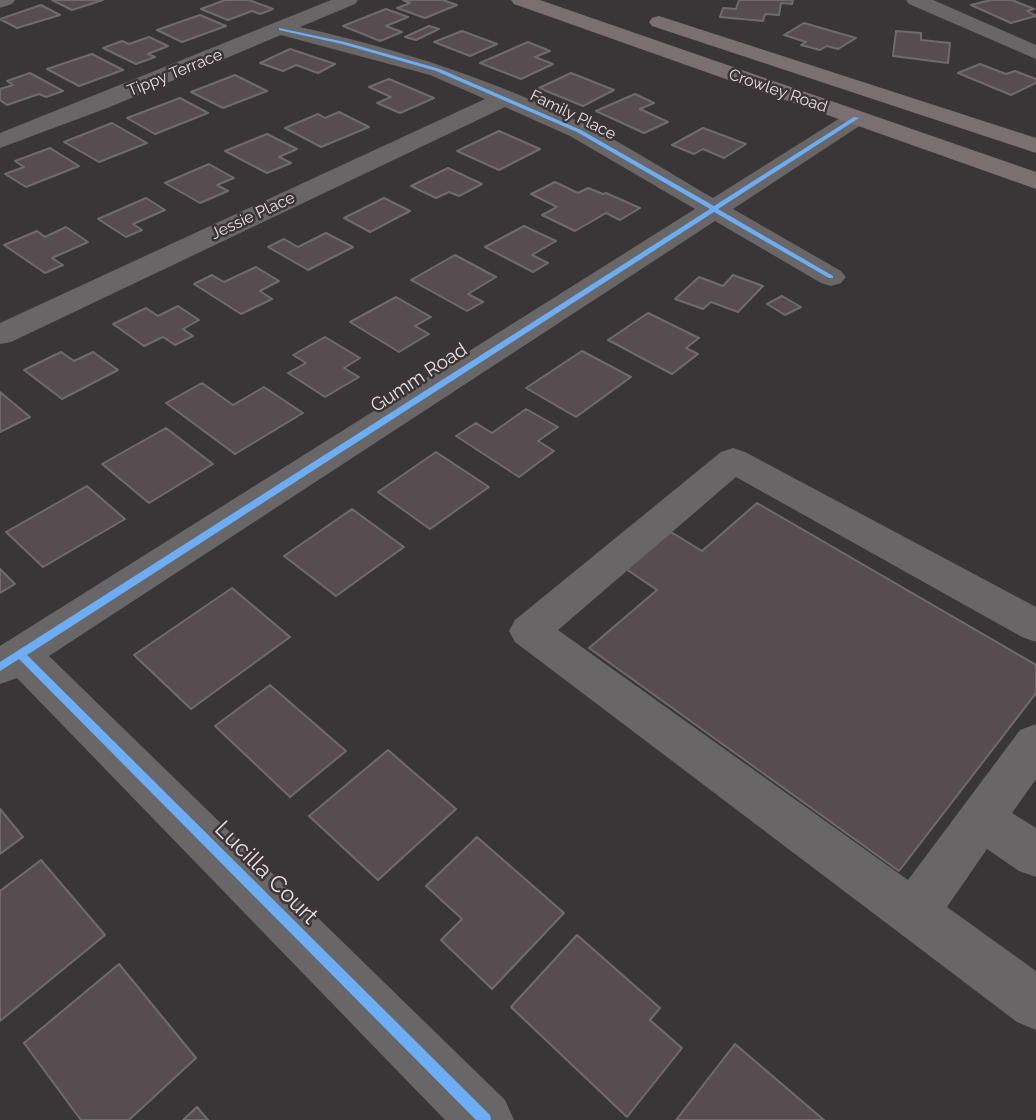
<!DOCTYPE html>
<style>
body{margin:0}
canvas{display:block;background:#3a3637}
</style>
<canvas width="1036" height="1120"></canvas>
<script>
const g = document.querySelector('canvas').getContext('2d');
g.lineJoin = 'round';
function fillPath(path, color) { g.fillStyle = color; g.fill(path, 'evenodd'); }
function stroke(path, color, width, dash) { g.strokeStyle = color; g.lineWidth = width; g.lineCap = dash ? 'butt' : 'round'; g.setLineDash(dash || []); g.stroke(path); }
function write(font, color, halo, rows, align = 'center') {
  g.font = font + ' Raleway,sans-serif'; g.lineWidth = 5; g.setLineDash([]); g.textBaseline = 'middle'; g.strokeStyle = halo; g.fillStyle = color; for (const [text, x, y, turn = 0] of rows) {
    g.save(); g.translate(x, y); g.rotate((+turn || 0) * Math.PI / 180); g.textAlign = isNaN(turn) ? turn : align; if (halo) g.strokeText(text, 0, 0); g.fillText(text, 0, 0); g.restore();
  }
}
const building = new Path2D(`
 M52,0h51l-31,10z
 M225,0h24l24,9 -13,5 -8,-3 -24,9 -27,-11z
 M403,0h40l14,5 -32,13 -28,-10 13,-5z
 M739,0h54l-1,4 -11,-1 -2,12 -14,-1 -2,7 -43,-4 3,-9 13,1z
 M991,0h21l22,9 -7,2 9,5 -25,7 -40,-18z
 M41,5l19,10 -43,13 -17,-9z
 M386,9l22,8 -22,9 16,6 -22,9 -37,-15z
 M200,15l26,11 -44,16 -25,-12z
 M804,23l52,15 -18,11 -11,-3 -7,4 -19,-5 5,-3 -22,-7z
 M429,26l10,3 -23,11 -11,-3z
 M462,31l35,13 -27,12 -36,-14z
 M896,31l25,2v7l29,3 -2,20 -55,-7z
 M149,37l19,9 -20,8 7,3 -19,7 -33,-16 19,-7 7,3z
 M528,42l22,9 -15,6 18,7 -32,15 -41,-16z
 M290,49l45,15 -17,9 -22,-8 -13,6 -23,-8z
 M92,54l31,16 -44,16 -32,-17z
 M980,64l26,10 9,-3 21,8v4l-25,12 -53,-22z
 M30,73l33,18 -17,6 -7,-3 -32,11 -7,-5v-11l13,-4 -6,-4z
 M571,73l43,17 -31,16 -44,-18z
 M235,75l32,16 -44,17 -32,-16z
 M389,79l45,19 -34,15 -23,-10 14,-6 -22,-10z
 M635,94l19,9 -14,6 28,13 -24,11 -48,-22z
 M180,98l28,15 -53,21 -28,-16z
 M339,112l30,15 -48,20 -36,-19 33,-14 7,4z
 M112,123l35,20 -48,19 -35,-20z
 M703,128l43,16 -22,14 -21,-9 -9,5 -22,-9z
 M499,131l41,18 -41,21 -42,-19z
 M267,134l30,15 -18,8 12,6 -24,10 -42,-22z
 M50,148l29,18 -53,21 -21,-13 19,-7 -9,-6z
 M209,164l25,14 -17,7 11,6 -28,12 -35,-20z
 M448,168l34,16 -23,12 -10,-4 -13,6 -25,-12z
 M555,182l23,11 10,-5 15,6 3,-1 34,15 -20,12 -14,-7 -31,18 -33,-16 15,-8 -26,-13z
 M146,198l19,12 -32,14 9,6 -16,7 -28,-18z
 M384,198l26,13 -40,21 -26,-14z
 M524,226l32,15 -24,14 16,8 -15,9 -48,-25z
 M66,227l22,15 -36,16 11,7 -18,8 -41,-28 33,-14 8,6z
 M326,233l27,14 -45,23 -40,-23 16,-8 14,8z
 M455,255l41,22 -28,17 15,8 -16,9 -56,-31z
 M256,267l23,14 -19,10 12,8 -31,15 -47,-30 18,-9 12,7z
 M733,275l30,11 -25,26 -27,-10 -8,7 -28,-10 24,-22 24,9z
 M782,296l19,11 -16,8 -18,-11z
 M396,297l35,20 -16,9 14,8 -30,18 -49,-30z
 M178,306l21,14 -16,9 10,7 -18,9 -12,-8 -19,9 -31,-22 33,-16 12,8z
 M648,313l51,25 -13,10 12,6 -26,20 -64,-34z
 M325,337l35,21 -16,10 15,9 -34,20 -37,-24 18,-10 -13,-8z
 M582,351l49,26 -55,40 -50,-29z
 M61,352l13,9 19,-9 25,18 -56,29 -38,-29z
 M202,383l31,22 31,-18 39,26 -68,41 -69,-51z
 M0,392l30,25 -30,15z
 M526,409l32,18 -20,14 16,10 -35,26 -63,-41 20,-13 16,10z
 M166,428l47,36 -64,39 -47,-39z
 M436,452l53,35 -59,42 -52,-37z
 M87,486l38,33 -82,48 -37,-35z
 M757,503l279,162v28l-137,178 -310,-223 68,-58 -31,-21 45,-37 31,19z
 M352,509l52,38 -68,49 -52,-40z
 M0,569l15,15 -15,9z
 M232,588l58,49 -99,72 -57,-54z
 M270,685l76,66 -56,46 -75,-71z
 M388,750l68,59 -78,71 -69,-64z
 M0,809l23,28 -23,17z
 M477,837l87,76 -72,76 -51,-49 21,-21 -36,-33z
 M41,860l64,75 -105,86v-130z
 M577,935l83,73 -10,12 32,28 -55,69 -116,-110z
 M119,964l77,94 -67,62h-48l-57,-77z
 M735,1044l89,76h-148z
 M197,1107l11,13h-25z`);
fillPath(building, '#574d50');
stroke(building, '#6f6b6c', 2);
fillPath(new Path2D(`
 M0,0h15l-3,4 -12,4z
 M331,0h27l-3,4 -55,23c100,22 197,54 288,99 42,21 83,48 125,72l135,-85h16l4,5 -4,5 -131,86 108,62 5,6 -5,6 -10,3 -10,-3 -106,-62 -666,435 456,444 9,20h-69l-428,-442 -17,6v-38l695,-437 -125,-73 -65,-29 -494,235 -11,2v-21l485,-224 -55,-24 -149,-40 -171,72 -110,41v-15z
 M906,0h27l103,45v14l-127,-55z
 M733,448l12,4 291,155v35l-14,-5 -286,-160 -178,153 350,250 112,-150 16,-6v55l-24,34 24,15v49l-17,-6 -32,-22 -40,58 89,64v59l-19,-8 -502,-380 -6,-11 6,-11 206,-168z`), '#696667');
fillPath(new Path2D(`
 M511,0h29l496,172v17l-522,-185z
 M659,16l377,122v15l-384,-127 -3,-4 3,-4z`), '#7a7072');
fillPath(new Path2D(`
 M279,28l66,14 95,27 141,61 133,76 140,-89 5,1 -141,91 115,67v2h-4l-115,-66 -687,443 463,460 1,5h-15l-457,-461 -19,12v-9l710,-453 -133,-77 -141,-61 -94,-27 -63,-14z`), '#6dadf4');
write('16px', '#e4dfe0', '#3c3436', [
 ["Tippy Terrace",175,73,-22],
 ["Crowley Road",778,91,19],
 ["Family Place",573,115,26],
 ["Jessie Place",253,216,-25]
]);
write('19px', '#e4dfe0', '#3c3436', [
 ["Gumm Road",419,378,-33]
]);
write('23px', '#e4dfe0', '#3c3436', [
 ["Lucilla Court",266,873,45]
]);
</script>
